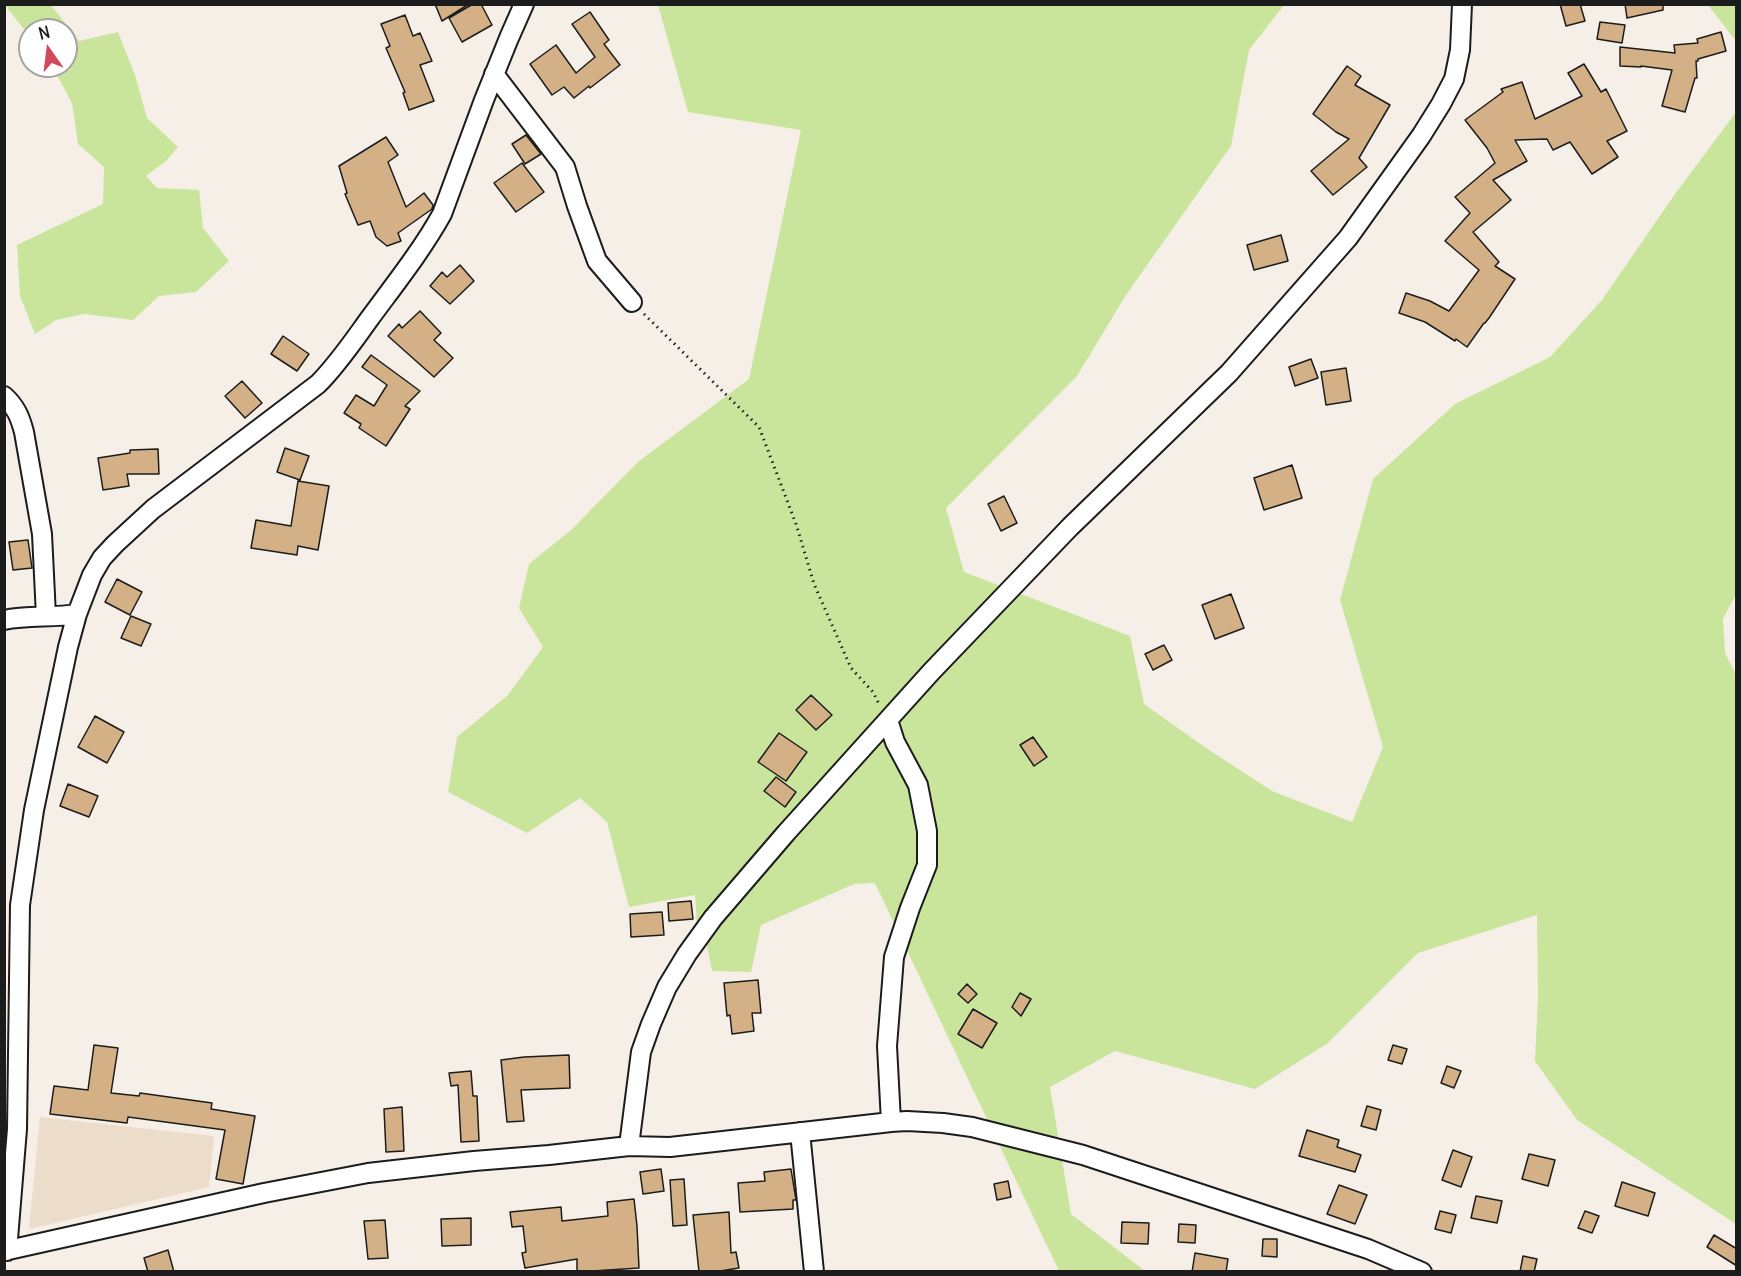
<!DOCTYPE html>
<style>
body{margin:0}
#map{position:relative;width:1741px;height:1276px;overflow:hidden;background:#f6efe7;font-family:Delius,sans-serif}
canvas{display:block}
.frame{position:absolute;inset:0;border:6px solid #1c1c1c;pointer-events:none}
.north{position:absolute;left:18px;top:18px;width:60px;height:60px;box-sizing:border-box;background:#fff;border:2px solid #a4a4a4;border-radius:50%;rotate:346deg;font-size:16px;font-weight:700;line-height:24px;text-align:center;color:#1c1c1c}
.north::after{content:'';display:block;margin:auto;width:21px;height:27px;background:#d1495b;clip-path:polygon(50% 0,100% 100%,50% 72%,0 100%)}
</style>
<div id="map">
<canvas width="1741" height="1276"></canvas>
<div class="frame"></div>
<div class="north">N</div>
</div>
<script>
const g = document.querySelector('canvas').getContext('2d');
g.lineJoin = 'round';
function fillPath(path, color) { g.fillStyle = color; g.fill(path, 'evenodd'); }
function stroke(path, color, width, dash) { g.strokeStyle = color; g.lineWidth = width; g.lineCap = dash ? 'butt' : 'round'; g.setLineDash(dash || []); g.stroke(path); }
fillPath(new Path2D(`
 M40,1117l174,19 -5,51 -180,42z`), '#ecdcca');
fillPath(new Path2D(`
 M5,5h46l28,36 39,-9 17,43 12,43 31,29 -12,14 -20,15 11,12 42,2 4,38 26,33 -33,31 -37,4 -26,24 -49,-6 -28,6 -21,14 -15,-38 -3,-51 86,-41 1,-37 -26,-23 -6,-41 -20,-37h14v-36h-36v7z
 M658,5h626l-35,45 -18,96 -105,149 -49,81 -131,132 18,64 166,64 14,68 62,44 66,43 80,31 31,-75 -43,-147 33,-121 82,-75 95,-47 52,-57 73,-106 61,-82v482l-13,25 2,34 11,22v549l-159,-104 -42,-59 3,-64 -1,-82 -119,38 -90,90 -73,46 -140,-38 -65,36 21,127 74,57h-86l-184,-388 -21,1 -93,41 -10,47 -39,-1 -6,-30 -9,-15 -2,-31 -66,12 -22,-85 -27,-24 -53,35 -79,-41 9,-55 51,-42 35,-48 -24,-39 10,-44 42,-34 68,-69 110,-82 52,-249 -113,-18z
 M1708,5h28v36z`), '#c9e59c');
const building = new Path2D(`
 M435,4h34l-27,17z
 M473,4h8l11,21 -30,17 -13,-24z
 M1560,4h20l5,17 -19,5z
 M1625,4h38v6l-36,8z
 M590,12l19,28 -5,4 16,21 -30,23 -1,-2 -15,12 -10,-11 -12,8 -22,-31 26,-19 20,28 19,-16 -23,-33z
 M405,15l8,21 7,-3 12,28 -12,4 14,36 -25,9 -6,-17 2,-1 -19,-44 4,-2 -9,-22z
 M1600,22l25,3 -3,18 -25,-4z
 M1721,32l5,19 -28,8v2h-2l1,17h-2l-10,34 -23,-6 10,-36 -31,-4v1l-21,-1v-19l55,6 -1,-8 24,-2 -1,-4z
 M1584,64l17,28 5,-3 21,42 -20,10 11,16 -26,17 -22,-32 -17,8 -6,-11 -32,1 12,21 -34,19 18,20 -38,32 26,30 -4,4 20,13 -26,39 -4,5h-1l-17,24 -11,-8 -1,2 -30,-19 -26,-9 7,-20 24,8 19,10 30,-41 -34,-29 25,-28 -15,-16 40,-34 -8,-15 -22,-28 38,-28 -2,-3 21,-7 13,37 47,-23 -14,-23z
 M1347,66l14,10 -6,9 35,20 -31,53 8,9 -34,28 -22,-24 38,-32 -13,-7 -23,-18z
 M526,135l15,19 -16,10 -13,-20z
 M386,137l12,18 -10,7 18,45 18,-14 9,12 -1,4 -34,24 3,8 -14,5 -11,-9 -6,-16 -12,4 -13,-31 2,-1 -8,-27z
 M522,163l22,29 -28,20 -22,-29z
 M1281,235l7,26 -34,9 -7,-25z
 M460,265l14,16 -24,23 -20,-18 12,-14 5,5z
 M420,311l21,22 -7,7 19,18 -19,19 -46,-41 11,-12 3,4z
 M283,336l26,18 -12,17 -26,-17z
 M371,355l49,36 -15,15 5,3 -24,37 -27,-18 2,-4 -17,-11 12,-18 18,11 13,-21 -25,-18z
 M1311,359l7,19 -23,8 -6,-19z
 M1346,368l5,33 -25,4 -5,-33z
 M242,381l20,22 -17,15 -20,-22z
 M285,448l24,8 -9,24 -23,-8z
 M158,449l1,25h-32l2,12 -26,4 -5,-32 32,-5v-3z
 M1292,465l10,33 -38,12 -10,-32z
 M298,481l31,5 -11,64 -20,-4 -1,9 -46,-7 5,-28 35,6z
 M1004,496l13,27 -16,8 -13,-27z
 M28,540l4,28 -19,2 -4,-28z
 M117,579l25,13 -12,23 -25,-13z
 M1231,594l13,34 -29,11 -13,-34z
 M131,616l20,8 -10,22 -20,-8z
 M1164,645l8,15 -19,10 -8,-16z
 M811,695l21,20 -16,15 -20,-20z
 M95,716l29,16 -17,31 -29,-16z
 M779,733l28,19 -21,29 -28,-19z
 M1033,737l14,20 -13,9 -14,-21z
 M776,777l20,15 -11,15 -21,-16z
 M68,784l30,12 -9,21 -29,-11z
 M691,901l2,18 -24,2 -1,-18z
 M662,912l2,23 -33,2 -1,-23z
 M758,980l3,33h-9l2,18 -22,3 -2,-19 -3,1 -3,-33z
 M967,984l10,10 -9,9 -10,-9z
 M1020,993l11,6 -10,17 -9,-9z
 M973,1009l24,14 -15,25 -24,-14z
 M94,1045l24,3 -7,45 28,3 1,-3 72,10 -1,6 44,7 -12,68 -27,-5 9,-49 -97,-13 -1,6 -77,-9 4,-28 34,4z
 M1393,1045l14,4 -5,15 -14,-4z
 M569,1055l1,33 -49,2 3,31 -17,1 -6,-62 23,-3z
 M1447,1066l14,5 -7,17 -13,-5z
 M471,1071l2,25h4l2,45 -18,1 -3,-57 -7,1 -2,-13z
 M1367,1106l14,4 -5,20 -15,-4z
 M402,1107l2,44 -18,1 -2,-43z
 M1307,1130l32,10 -2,7 24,8 -6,17 -56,-16z
 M1453,1150l19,7 -11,30 -19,-7z
 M1529,1154l26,6 -7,26 -26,-7z
 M661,1169l3,22 -21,3 -3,-22z
 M791,1169l5,31h-3v9l-53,3 -2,-29 27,-2 -1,-9z
 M684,1179l3,46 -14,1 -3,-46z
 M1008,1181l3,16 -14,3 -3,-16z
 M1622,1182l33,11 -7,23 -33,-10z
 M1339,1185l28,10 -12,29 -28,-10z
 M1476,1196l26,5 -5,22 -26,-5z
 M634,1199l3,27 2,42 -62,4v-13l-52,9 -3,-15 4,-1 -3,-26 -11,1 -2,-15 51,-5 1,14 46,-5 -1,-14z
 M1440,1211l16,4 -5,18 -16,-4z
 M1585,1211l14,5 -7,17 -14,-5z
 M729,1212l2,41 5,-1 3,16 -25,4h-15l-6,-57z
 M471,1218v27l-29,1 -1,-27z
 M385,1220l3,38 -20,1 -4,-38z
 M1122,1222l27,1 -1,21 -27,-1z
 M1179,1224l17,1 -1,18 -17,-1z
 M1714,1235l23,14v17l-30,-19z
 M1263,1239h14v18l-15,-1z
 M168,1250l6,22h-26l-4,-14z
 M1195,1253l33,6 -2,13h-34z
 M1523,1256l14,3 -3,13h-14z`);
fillPath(building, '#d3b085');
stroke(building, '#1c1c1c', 1.5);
const minor = new Path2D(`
 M494,74l71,93 12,39 20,55 35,41
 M4,396c12,11 16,21 20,36l18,102 4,82
 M4,620c24,-5 49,-2 73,-6
 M888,720l7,22 23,43 9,46v34l-17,43 -16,49 -7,89 4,76
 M800,1132l14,140
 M629,1146l41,1 221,-25 16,-1 36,2 29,4 111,28 285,94 54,23
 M4,1251l260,-58 104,-20 106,-12 75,-6 80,-9 12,-94 10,-28 16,-37 20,-33 26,-36 73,-85 146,-162 138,-144 159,-154 119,-135 73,-102 20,-32 13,-25 6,-29 2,-46
 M7,1251l10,-122 3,-224 14,-95 34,-163 9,-33 15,-39 10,-17 13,-14 38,-35 165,-125c20,-20 36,-44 52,-66 25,-34 52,-68 72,-104l42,-114 25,-62 15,-34`);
stroke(minor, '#1c1c1c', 22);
stroke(new Path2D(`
 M644,314l115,113 37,97 18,60 37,84 22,24 7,14`), '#1c1c1c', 3, [1.5, 4.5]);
stroke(minor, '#fff', 18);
</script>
